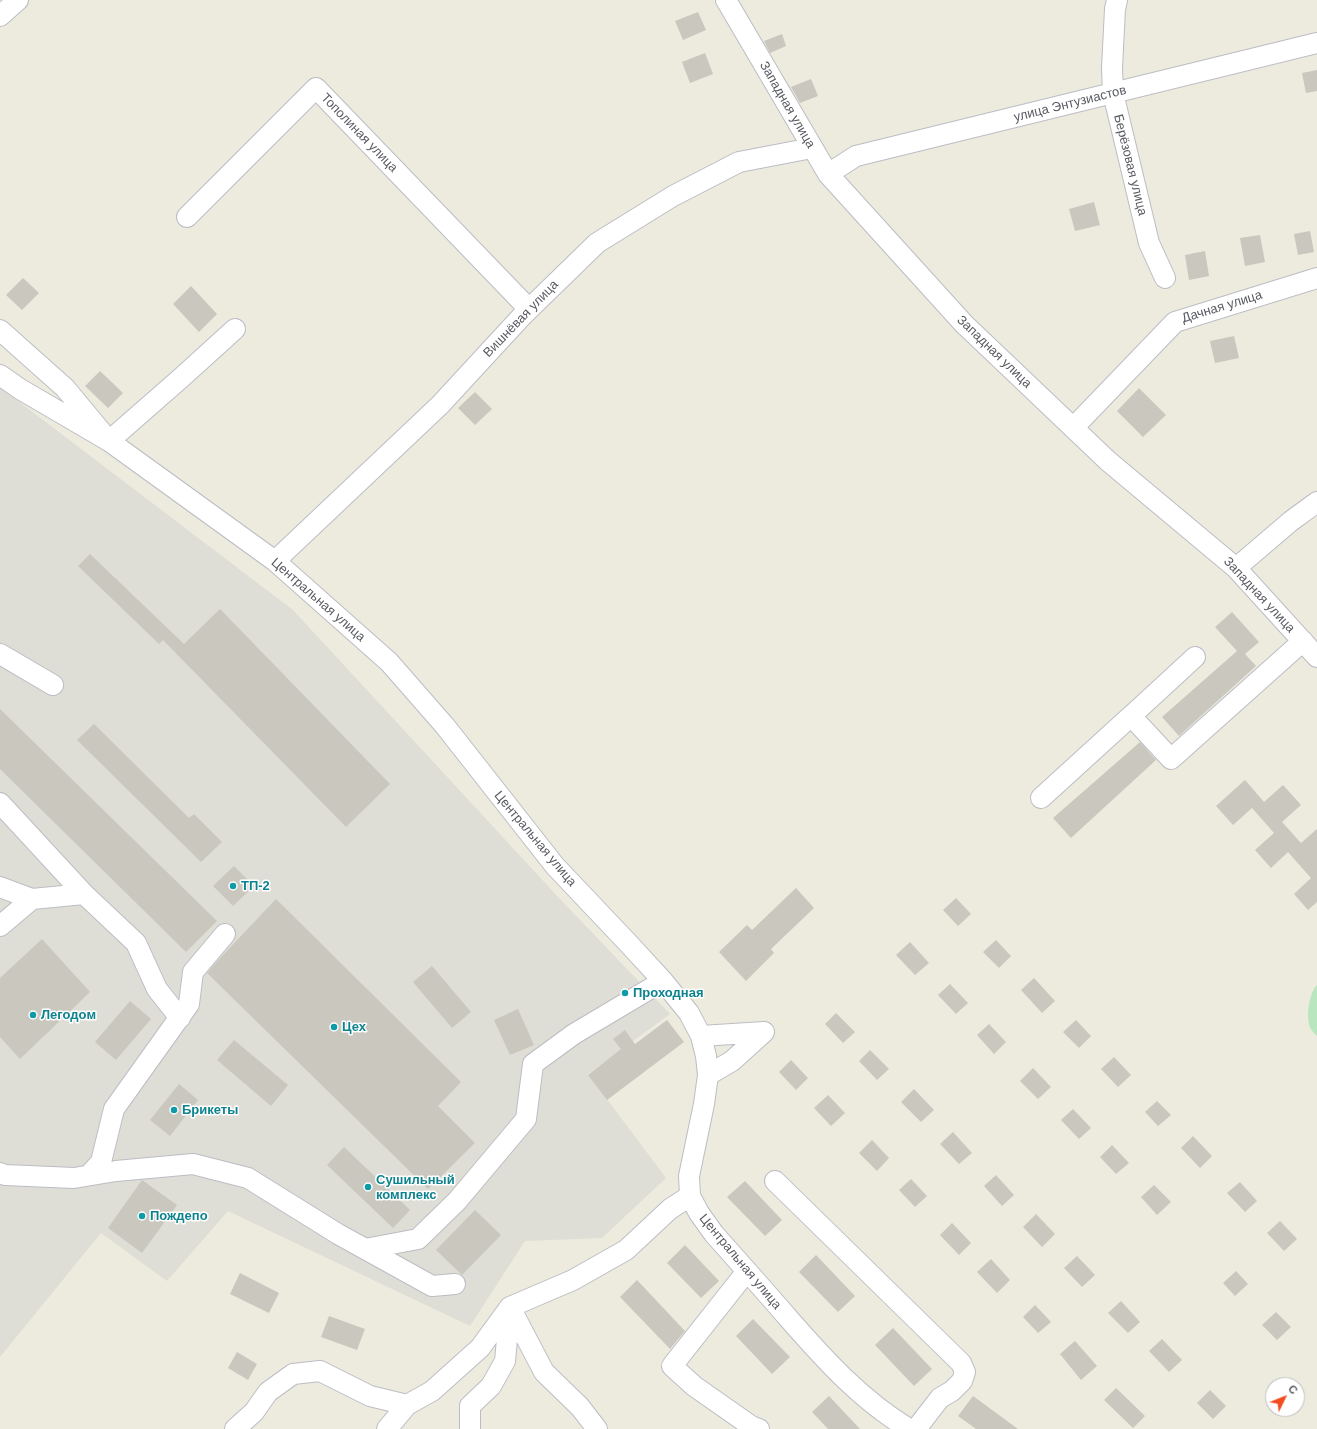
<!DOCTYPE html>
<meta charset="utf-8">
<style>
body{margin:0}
#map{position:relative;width:1317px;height:1429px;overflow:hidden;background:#ecebde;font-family:Arial,sans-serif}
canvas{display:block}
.north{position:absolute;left:1265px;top:1377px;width:40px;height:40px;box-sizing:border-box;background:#fff;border:1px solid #bcbdc0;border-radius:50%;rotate:47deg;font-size:11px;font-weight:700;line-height:16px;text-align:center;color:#585a61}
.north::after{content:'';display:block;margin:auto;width:14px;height:18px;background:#f24c1f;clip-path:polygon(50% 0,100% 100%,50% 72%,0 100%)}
</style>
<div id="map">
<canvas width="1317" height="1429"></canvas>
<div class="north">С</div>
</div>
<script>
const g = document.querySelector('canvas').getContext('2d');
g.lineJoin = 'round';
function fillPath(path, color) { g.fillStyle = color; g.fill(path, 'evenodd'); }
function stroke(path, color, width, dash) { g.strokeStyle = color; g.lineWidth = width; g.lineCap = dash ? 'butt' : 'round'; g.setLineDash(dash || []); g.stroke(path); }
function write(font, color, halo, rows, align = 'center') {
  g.font = font + ' Arial,sans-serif'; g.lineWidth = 3; g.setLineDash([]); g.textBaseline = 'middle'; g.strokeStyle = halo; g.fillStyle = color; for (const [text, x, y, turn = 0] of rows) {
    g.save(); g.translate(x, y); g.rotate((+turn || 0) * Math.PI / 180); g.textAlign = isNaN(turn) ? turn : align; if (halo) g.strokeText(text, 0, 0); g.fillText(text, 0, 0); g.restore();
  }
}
fillPath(new Path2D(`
 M0,388h1l292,222 266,288 111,116 -82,60 78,104 -64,60 -77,3 -55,85 -242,-115 -61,70 -66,-48 -101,124z`), '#dfded6');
fillPath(new Path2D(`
 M1317,985v51c-2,-2 -5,-5 -6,-7 -6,-10 -2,-36 6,-44z`), '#b9e6bf');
fillPath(new Path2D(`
 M698,12l8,18 -23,10 -8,-19z
 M782,34l4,12 -16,7 -6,-12z
 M705,53l8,21 -23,9 -8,-21z
 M1317,70v21l-11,2 -4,-20z
 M811,79l7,17 -18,7 -9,-16z
 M1094,202l6,23 -25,6 -6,-22z
 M1310,231l4,21 -16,3 -4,-21z
 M1260,235l5,27 -20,4 -5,-28z
 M1205,251l4,25 -20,4 -4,-25z
 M23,278l16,15 -17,17 -16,-15z
 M191,286l26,28 -18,18 -26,-28z
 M1234,336l5,22 -24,5 -5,-22z
 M100,371l23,22 -15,15 -23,-22z
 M1139,388l27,27 -23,22 -26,-26z
 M475,392l17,17 -17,16 -17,-17z
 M90,554l94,90 36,-35 170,175 -44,43 -183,-187 -4,4 -81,-78z
 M1232,612l27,30 -14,12 11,12 -77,70 -17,-19 75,-66 -22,-24z
 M0,709l217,212 -31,31 -186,-183z
 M94,724l95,94 5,-4 28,28 -21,20 -124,-122z
 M1140,742l16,18 -85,78 -18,-20z
 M1245,780l19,22 19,-17 18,20 -19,17 19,21 16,-14v73l-9,8 -14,-16 17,-16 -23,-26 -17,16 -16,-18 19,-17 -22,-25 -19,17 -17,-19z
 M234,866l20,20 -21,20 -20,-20z
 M796,888l18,20 -43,41 3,4 -28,28 -27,-29 28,-27 5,5z
 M956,898l15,16 -13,12 -15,-16z
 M276,899l185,183 -23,24 37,37 -47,46 -221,-216 15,-17z
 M42,939l48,53 -70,67 -20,-22v-59z
 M996,940l15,16 -12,12 -16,-16z
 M910,942l19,21 -14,12 -19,-20z
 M432,966l39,46 -19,16 -39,-46z
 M1034,978l21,23 -13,12 -21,-23z
 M950,984l18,19 -12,11 -18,-19z
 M130,1001l21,18 -35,41 -21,-18z
 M518,1009l16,36 -24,10 -16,-35z
 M836,1013l19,19 -12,11 -18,-19z
 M667,1020l17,22 -77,58 -19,-25 33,-26 -8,-10 12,-9 10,14z
 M1076,1020l15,16 -12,12 -16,-16z
 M989,1024l17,18 -12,12 -17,-19z
 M234,1040l54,45 -17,21 -54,-46z
 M870,1050l19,19 -12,11 -18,-19z
 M1114,1057l17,18 -13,12 -17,-18z
 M791,1060l17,18 -12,12 -17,-18z
 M1033,1068l18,19 -13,12 -18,-18z
 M179,1084l19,16 -28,36 -20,-16z
 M914,1089l20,21 -13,12 -20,-20z
 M828,1095l17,18 -14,13 -17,-18z
 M1157,1101l14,14 -13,11 -13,-14z
 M1073,1109l18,19 -12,11 -18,-19z
 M953,1132l19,21 -13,11 -19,-20z
 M1193,1136l19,20 -12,12 -19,-20z
 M872,1140l17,18 -12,13 -18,-18z
 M1112,1145l17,18 -13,11 -16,-17z
 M344,1147l66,63 -17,18 -66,-63z
 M996,1175l18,20 -12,11 -18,-20z
 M911,1179l16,17 -12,11 -16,-17z
 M142,1180l35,25 -35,48 -34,-25z
 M745,1181l37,39 -17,16 -38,-39z
 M1240,1182l17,19 -12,11 -18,-19z
 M1154,1185l17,17 -14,13 -16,-18z
 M475,1210l26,25 -39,40 -26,-25z
 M1036,1214l19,20 -13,13 -19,-20z
 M1280,1221l17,18 -13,12 -17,-18z
 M952,1223l19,20 -12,12 -19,-20z
 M685,1245l34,36 -18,17 -34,-35z
 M816,1255l39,41 -17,16 -39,-40z
 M1077,1256l18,19 -13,12 -18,-19z
 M991,1259l19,21 -13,13 -20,-21z
 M1236,1271l12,13 -13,12 -12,-13z
 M240,1273l39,20 -10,20 -39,-19z
 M637,1280l48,51 -15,18 -50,-52z
 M1121,1301l19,21 -12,11 -20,-20z
 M1035,1305l16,17 -13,11 -15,-16z
 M1276,1312l15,15 -14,13 -15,-15z
 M329,1316l36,13 -8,21 -36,-13z
 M753,1319l37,38 -18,17 -36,-38z
 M893,1328l39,41 -18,17 -39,-41z
 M1162,1339l20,21 -13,12 -20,-21z
 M1075,1341l22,25 -16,14 -21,-26z
 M237,1352l20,12 -9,16 -20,-12z
 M1116,1388l29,28 -12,12 -29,-28z
 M1210,1390l16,16 -13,13 -16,-16z
 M829,1396l31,33h-32l-16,-17z
 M973,1396l45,33h-42l-18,-13z`), '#c9c7be');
const minor = new Path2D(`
 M726,0l102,174 136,150 144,137 128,107 81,89
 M1117,0l-2,9 -3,59 1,25 36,150 16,35
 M0,16l18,-16
 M828,174l28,-18 461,-113
 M187,217l129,-129 213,221
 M0,330l65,58 44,53 166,120 114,101 56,64 110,140 73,77 35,38 26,32 12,23 5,20 2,19 -4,29 -15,72 1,20 9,17 15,21c25,28 50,56 75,85 36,41 72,81 120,110
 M0,375l20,14 89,52 72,-63 54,-49
 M1073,428l102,-106 142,-44
 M275,561l165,-156 83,-90 74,-72 76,-47 66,-34 73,-14
 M1236,568l55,-47 26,-19
 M0,654l53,31
 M1131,716l64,-59
 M1041,798l90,-82 40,43 132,-118
 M0,803l84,91 52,49 21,46 23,29
 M0,887l32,12
 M0,926l32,-27 52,-5
 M701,1036l63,-4
 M708,1075l24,-14 32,-29
 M0,1173l5,2 69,3 42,-7 77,-7 55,14 90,56 94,52 23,-2
 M89,1175l12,-13 13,-53 75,-105 4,-32 32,-38
 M775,1181l186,182 4,9 -3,9 -10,10 -12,7 -24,31
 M365,1249l53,-10 39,-38 69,-82 7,-55 41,-30 89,-53
 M747,1271l-75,95 22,20 57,40 8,3
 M510,1307l34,65 36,35 17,22
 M235,1429l19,-17 14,-20 25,-18 27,-3 50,25 37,9
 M387,1429l20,-24 25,-14 48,-43 30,-41 63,-27 53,-30 44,-41 20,-13
 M470,1429v-23l21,-20 14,-25 5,-54`);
stroke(minor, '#bcbdc4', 22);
stroke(minor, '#fff', 20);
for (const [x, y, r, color] of [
 [233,886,4,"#0f9aa8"],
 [625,993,4,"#0f9aa8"],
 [33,1015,4,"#0f9aa8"],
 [334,1027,4,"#0f9aa8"],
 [174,1110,4,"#0f9aa8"],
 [368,1187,4,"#0f9aa8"],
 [142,1216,4,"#0f9aa8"]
]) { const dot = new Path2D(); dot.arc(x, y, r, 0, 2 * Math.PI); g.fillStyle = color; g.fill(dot); stroke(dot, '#fff', 1.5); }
write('13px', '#585a61', '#fff', [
 ["улица Энтузиастов",1070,104,-14],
 ["Западная улица",787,105,60],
 ["Тополиная улица",359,133,46],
 ["Берёзовая улица",1130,165,76],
 ["Дачная улица",1222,307,-17],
 ["Вишнёвая улица",521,319,-46],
 ["Западная улица",994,352,44],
 ["Западная улица",1259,595,47],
 ["Центральная улица",318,600,41],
 ["Центральная улица",535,839,50],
 ["Центральная улица",740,1262,50]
]);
write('bold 13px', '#0d838f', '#fff', [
 ["ТП-2",241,886],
 ["Проходная",633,993],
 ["Легодом",41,1015],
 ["Цех",342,1027],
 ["Брикеты",182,1110],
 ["Сушильный",376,1180],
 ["комплекс",376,1195],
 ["Пождепо",150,1216]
], 'left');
</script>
